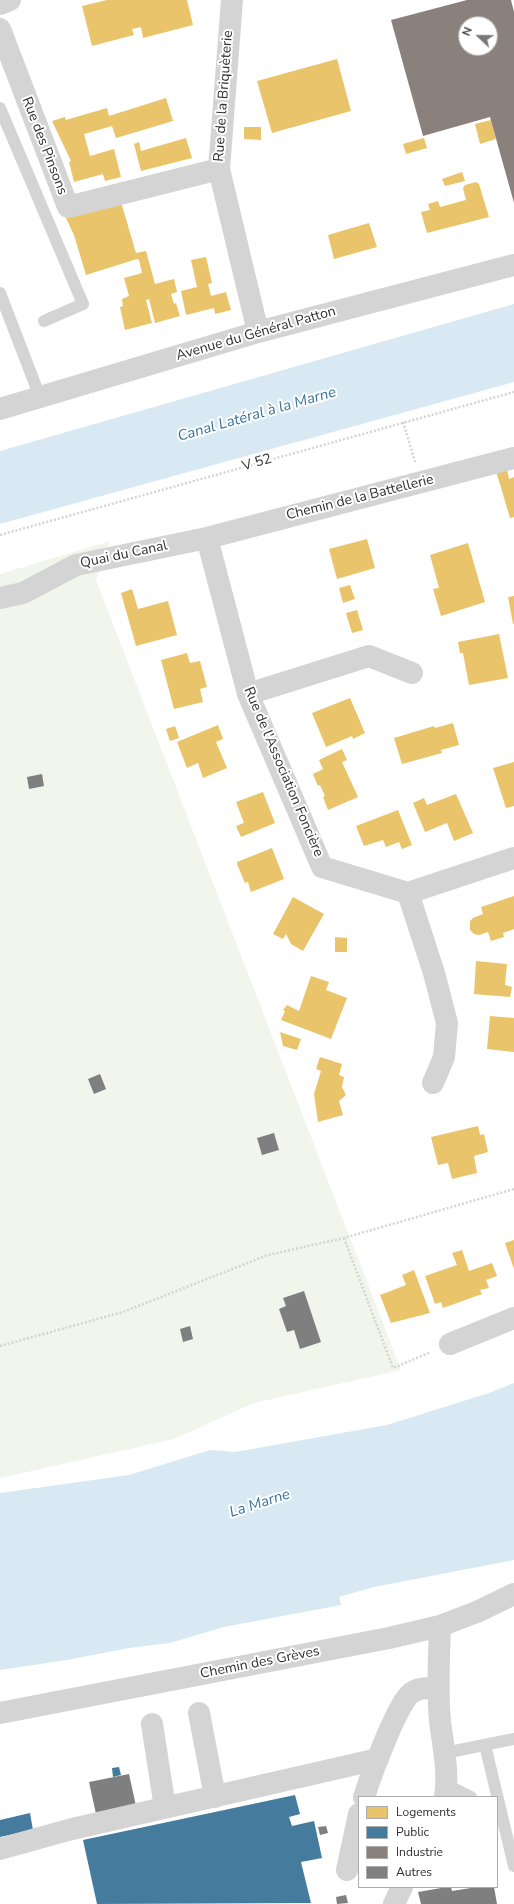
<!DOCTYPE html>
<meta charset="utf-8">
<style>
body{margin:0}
#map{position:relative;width:514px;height:1904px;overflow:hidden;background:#fff;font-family:"Nunito Sans",sans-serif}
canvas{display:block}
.legend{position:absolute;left:358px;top:1796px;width:140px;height:92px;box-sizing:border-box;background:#fff;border:1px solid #acacac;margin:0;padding:5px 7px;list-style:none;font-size:12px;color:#2f2f2f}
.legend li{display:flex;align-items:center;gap:8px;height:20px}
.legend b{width:20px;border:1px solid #acacac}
.north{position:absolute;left:458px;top:16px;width:40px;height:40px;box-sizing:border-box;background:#fff;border:1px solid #acacac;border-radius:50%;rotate:292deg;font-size:11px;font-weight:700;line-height:16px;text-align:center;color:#2f2f2f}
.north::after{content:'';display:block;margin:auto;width:14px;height:18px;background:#787878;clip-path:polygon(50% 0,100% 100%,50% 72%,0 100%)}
</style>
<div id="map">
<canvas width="514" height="1904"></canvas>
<ul class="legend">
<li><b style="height:11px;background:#e9c46a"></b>Logements</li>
<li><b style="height:11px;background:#457b9d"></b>Public</li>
<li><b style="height:11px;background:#8a817c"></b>Industrie</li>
<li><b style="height:11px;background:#7f7f7f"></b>Autres</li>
</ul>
<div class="north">N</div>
</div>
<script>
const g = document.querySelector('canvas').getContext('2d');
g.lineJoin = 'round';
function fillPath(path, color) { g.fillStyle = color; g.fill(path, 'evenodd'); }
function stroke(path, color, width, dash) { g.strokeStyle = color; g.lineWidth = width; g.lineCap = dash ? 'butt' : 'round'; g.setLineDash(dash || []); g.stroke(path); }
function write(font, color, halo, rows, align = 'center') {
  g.font = font + ' "Nunito Sans",sans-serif'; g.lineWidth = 4; g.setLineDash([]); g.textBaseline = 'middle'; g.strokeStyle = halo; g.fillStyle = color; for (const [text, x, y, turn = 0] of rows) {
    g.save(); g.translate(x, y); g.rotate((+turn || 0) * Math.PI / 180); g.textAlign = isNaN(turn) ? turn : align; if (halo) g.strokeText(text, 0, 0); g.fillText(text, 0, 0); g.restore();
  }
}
fillPath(new Path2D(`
 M110,541l-14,39 305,790 -147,33 -80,36 -174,39v-904z`), '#f1f5ec');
fillPath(new Path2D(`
 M514,304v78l-514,142v-73z
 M514,1383v177l-140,27 -35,10 2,8 -117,22 -54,16 -41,5 -62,12 -67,10v-177l129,-18 81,-25 25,2 152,-27 102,-32z`), '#d8e9f3');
fillPath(new Path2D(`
 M107,0h80l6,25 -50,13 -2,-11 -9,2 2,6 -42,11 -10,-40z
 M337,59l14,52 -79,22 -15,-52z
 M166,98l7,23 -57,17 -4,-12 -28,8 6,22 24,-7 7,28 -16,4 -2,-7 -29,8 -5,-20 2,-1 -19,-40 13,-4 1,3 41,-12 2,8z
 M491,120l5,19 -16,5 -5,-20z
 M244,127h17v13l-17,-1z
 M186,138l6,20 -51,13 -7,-27 5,-2 2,9z
 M424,138l3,10 -21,6 -3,-10z
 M462,172l3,9 -20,5 -3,-7z
 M476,182l3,2 10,33 -62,16 -6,-21 9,-2 -2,-6 10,-3 2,6 26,-7 -3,-12 2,-3z
 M121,202l15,51 10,-2 9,33 19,-5 3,13 -6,2 3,10 2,-1 4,13 -25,7 -6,-24 -3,1 6,23 -27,7 -5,-23 3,-1 -1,-7 7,-3 -5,-18 18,-5 -3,-13 -2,-1 -51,16 -12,-40 -8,-17z
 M369,223l8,24 -43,12 -6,-24z
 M206,257l6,26 -4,1 3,12 15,-4 5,18 -16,4 -1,-6 -28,7 -5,-24 16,-4 -6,-27z
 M507,469l2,10 5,-2v40l-4,1 -14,-47z
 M367,539l8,29 -38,11 -8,-30z
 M468,543l17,59 -44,14 -8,-27 6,-1 -9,-33z
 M350,585l5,14 -12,4 -4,-15z
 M132,589l6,20 30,-8 9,34 -41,11 -15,-53z
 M514,596v28h-1l-5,-27z
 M357,610l6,20 -11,3 -6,-20z
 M499,634l9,44 -39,7 -6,-32h-3l-2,-11z
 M187,653l3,10 10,-2 7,26 -7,2 3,13 -29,7 -13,-49z
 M350,698l15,35 -12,6 -1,-3 -26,11 -14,-34z
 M453,723l6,22 -18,5 1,3 -40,11 -8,-26 40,-12 1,2z
 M218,725l5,14 -7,3 11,26 -24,10 -5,-15 -11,5 -10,-26z
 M175,726l4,12 -9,3 -4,-12z
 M342,749l5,11 -5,2 16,35 -30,13 -5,-13 2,-1 -5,-11 -2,1 -5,-12 10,-5 -4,-9z
 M514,762v44l-8,2 -13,-40z
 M263,792l12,31 -34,14 -5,-11 8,-3 -8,-21z
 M456,794l17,39 -19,8 -7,-18 -22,9 -12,-29 11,-5 3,7z
 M398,810l14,35 -10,4 -3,-7 -13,5 -3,-7 -19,6 -8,-20z
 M272,848l12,31 -33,13 -3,-10 -3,1 -8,-19v-2z
 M514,896v33l-11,4 1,4 -13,4 -3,-9 -9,3 -5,-1 -4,-4v-9l3,-3 10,-4 -2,-7z
 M293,897l31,17 -21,37 -12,-7 -5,-10 -3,5 -10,-5z
 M335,937l12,1v14h-12z
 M476,961l31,3 -2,21 7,2 -2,10 -36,-3z
 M311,976l18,6 -3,8 21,8 -16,41 -50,-19 4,-9 -2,-1 4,-5 12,6z
 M490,1016l24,2v34l-27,-3z
 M280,1032l21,7 -4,11 -14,-4z
 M320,1057l22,7 -3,11 5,2 -2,10 4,8 -7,6 4,14 -25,7 -4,-28 7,-23 -5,-2z
 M478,1126l2,9 4,-1 4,18 -14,4 3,17 -25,6 -4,-16 -10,2 -7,-28z
 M514,1240v29l-9,-26z
 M462,1250l7,21 23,-8 5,13 -11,4 3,8 -9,2 2,4 -39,14 -2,-6 -6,2 -10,-28 32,-11 -5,-12z
 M414,1270l16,43 -39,10 -11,-28 26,-10 -4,-10z`), '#e9c46a');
fillPath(new Path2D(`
 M119,1767l2,8 -8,2 -1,-9z
 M295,1795l5,19 -11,3 3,9 22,-5 8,37 -21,4 10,41 -214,1 -14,-64z
 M30,1813l3,17 -33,7v-17z`), '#457b9d');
fillPath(new Path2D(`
 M467,0h44l3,12v191l-24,-86 -67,19 -32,-116zM466,24h24v24h-24z`), '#8a817c');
fillPath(new Path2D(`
 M42,774l2,12 -15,3 -2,-12z
 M100,1074l6,15 -12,5 -6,-15z
 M274,1133l5,17 -17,5 -5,-17z
 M304,1291l17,51 -21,7 -6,-19 -7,2 -8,-23 7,-3 -3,-8z
 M190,1326l3,13 -10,3 -3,-13z
 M129,1774l7,32 -40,8 -7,-32z
 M326,1826l2,7 -8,2 -2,-8z
 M447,1887h4l1,4 25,-4h17l3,17h-76l-3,-12z
 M346,1895l2,8 -11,1 -1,-7z`), '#7f7f7f');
stroke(new Path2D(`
 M403,422l12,40
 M0,535l514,-143
 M344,1238l49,130 38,-16
 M0,1346l123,-34 145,-57 76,-17 170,-49`), '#d4d4d4', 2.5, [2, 2]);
stroke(new Path2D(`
 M0,108l83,196 -39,17
 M0,293l40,104
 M485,1745l29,121
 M445,1753l69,-14
 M447,1785l24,12`), '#d4d4d4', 12);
stroke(new Path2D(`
 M232,0l-13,169 39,163
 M0,4l10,-4
 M0,29l68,178 151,-38
 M0,409l258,-77 256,-67
 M207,538l41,156 74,173 86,26 26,80 13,50 -3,34 -11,26
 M0,598l23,-5 53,-28 131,-27 307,-80
 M248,694l121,-38 43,17
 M408,893l106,-35
 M450,1344l64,-26
 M440,1626c-1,31 -3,63 0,95 3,25 9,50 5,76
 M0,1713l389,-75 51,-12 39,-15 35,-17
 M199,1713l16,84
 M152,1724l13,84
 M364,1797c7,-22 31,-87 45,-102 8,-8 19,-7 29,-7
 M0,1849l72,-20 306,-70
 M347,1870l12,-56
 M394,1904l8,-17`), '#d4d4d4', 22);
write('14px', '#2f2f2f', '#fff', [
 ["Rue de la Briquèterie",224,96,-86],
 ["Rue des Pinsons",44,146,69],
 ["Avenue du Général Patton",256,334,-16],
 ["V 52",257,463,-16],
 ["Chemin de la Battellerie",360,498,-14],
 ["Quai du Canal",124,555,-12],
 ["Rue de l'Association Foncière",283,772,67],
 ["Chemin des Grèves",260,1663,-11]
]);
write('italic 15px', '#377197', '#fff', [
 ["Canal Latéral à la Marne",257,415,-16],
 ["La Marne",260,1504,-18]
]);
</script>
